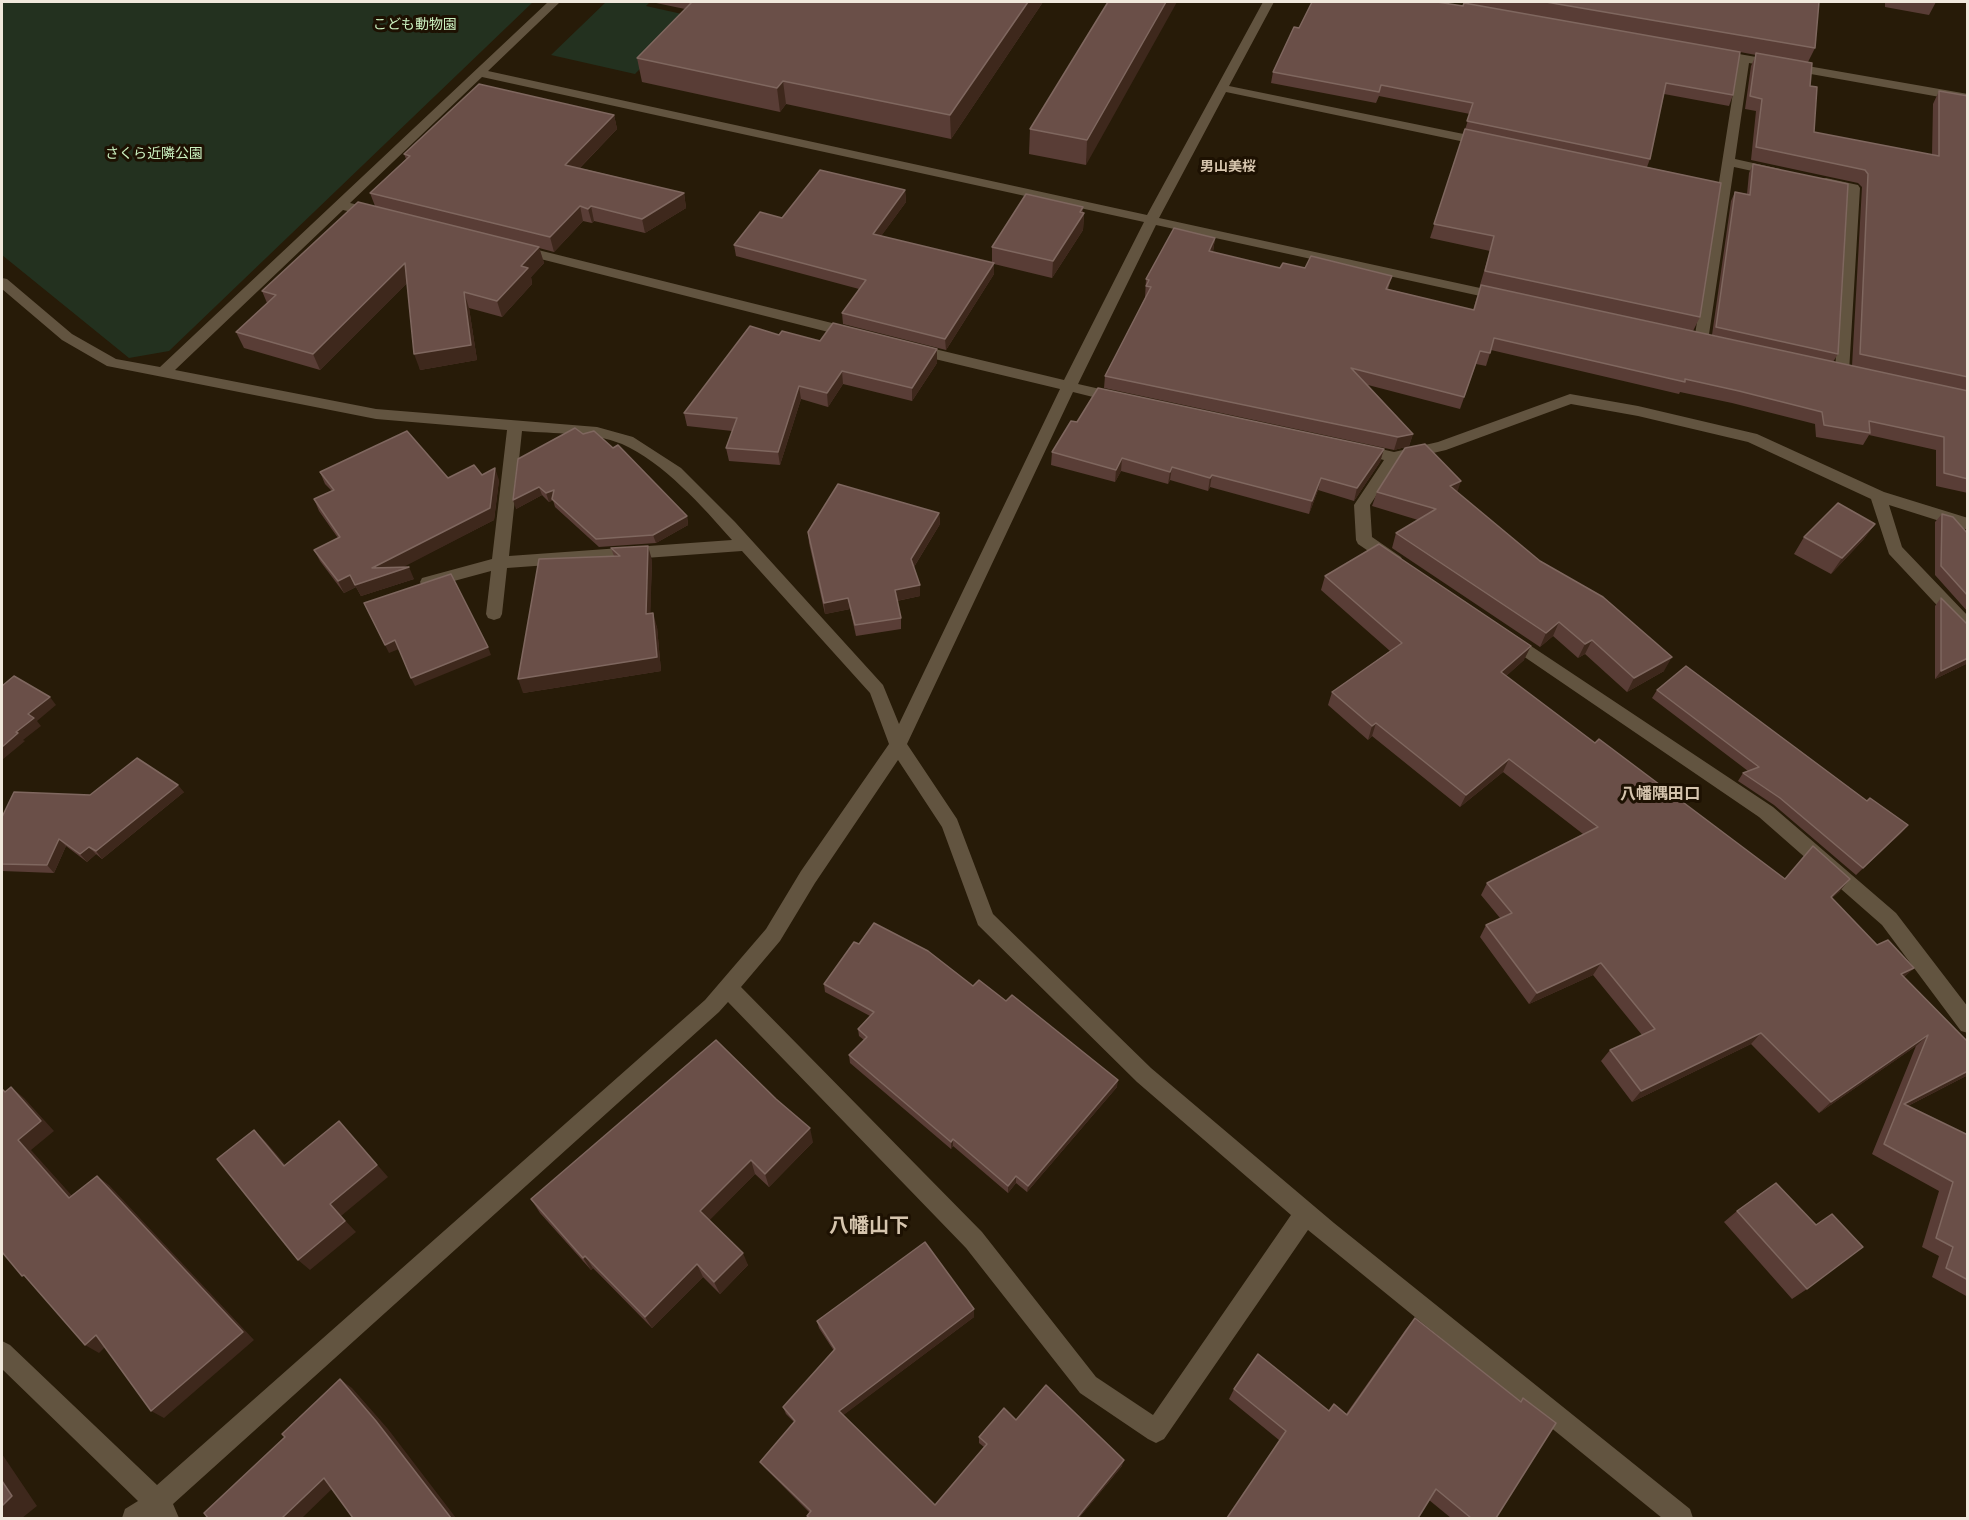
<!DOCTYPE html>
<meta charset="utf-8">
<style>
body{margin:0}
#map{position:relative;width:1969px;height:1520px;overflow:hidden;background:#271b08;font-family:"Roboto Condensed",sans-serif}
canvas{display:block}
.frame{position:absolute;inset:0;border:3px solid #f0e8dc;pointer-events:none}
</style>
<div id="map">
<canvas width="1969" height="1520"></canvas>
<div class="frame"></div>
</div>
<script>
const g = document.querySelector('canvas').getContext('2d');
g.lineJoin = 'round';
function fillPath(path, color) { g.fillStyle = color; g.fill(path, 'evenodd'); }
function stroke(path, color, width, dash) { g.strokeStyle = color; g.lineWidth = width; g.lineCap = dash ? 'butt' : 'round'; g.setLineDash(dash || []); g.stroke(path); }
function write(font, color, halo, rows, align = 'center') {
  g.font = font + ' "Roboto Condensed","Noto Sans JP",sans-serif'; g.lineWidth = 6; g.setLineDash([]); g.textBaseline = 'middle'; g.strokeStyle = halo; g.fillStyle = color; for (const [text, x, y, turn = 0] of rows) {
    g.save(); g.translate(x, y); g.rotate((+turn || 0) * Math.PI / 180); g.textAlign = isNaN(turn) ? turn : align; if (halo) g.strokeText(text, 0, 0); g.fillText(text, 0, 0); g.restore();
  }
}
fillPath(new Path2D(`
 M2,2h531l-364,349 -40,7 -127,-103z
 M606,2h44l-4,4 45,10 -56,58 -84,-19z`), '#23311f');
fillPath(new Path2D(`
 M548,2h12l-72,69 659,144 116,-213h11l-45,84 259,53 2,3 -2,3 -4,1 -258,-54 -67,126 344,75 7,4 -7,4 -347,-76 -78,159 44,10 2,4 -7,5 -44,-11 -166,352 50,75 36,95 158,154 183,155 356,286 3,9h-31l-354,-288 -144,209 -8,4 -8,-4 -68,-46 -114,-145 -238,-246 -9,10 -546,492 6,14h-57l3,-9 13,-8 -136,-132v-28l8,4 147,140 548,-485 61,-71 35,-58 88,-127 -19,-51 -128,-142 -235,17 -5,46 -2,4 -6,2 -6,-2 -2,-4 5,-43 -63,17 -6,-2 -2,-4 2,-4 70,-19 15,-129 -131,-11 -269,-53 -45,-26 -60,-51v-11l5,1 65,55 44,25 44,8zM482,77l662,145 -80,158 -150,-36 -7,5 7,5 146,35 -161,335 -16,-39 -148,-163 -54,-54 -48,-31 -36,-10 -221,-18 -201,-39 168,-160 32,7 5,-1 2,-3 -2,-3 -30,-7zM522,431c32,3 70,1 100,13 41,18 81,63 110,96l-223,16zM898,760l44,67 36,98 159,157 154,133 -138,200 -57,-38 -114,-145 -241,-245 39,-46 35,-58z
 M1716,50l252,44v8l-219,-39 -14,96 45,10 1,3 -6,4 -41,-9 -26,174 -7,5 -7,-5 44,-280 -26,-4v-6z
 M1826,178l32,7 2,3 -11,184 -7,5 -7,-5 11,-182 -25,-5 -1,-3 1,-3z
 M518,245l334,83 7,5 -7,5 -339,-86 -2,-3z
 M1570,394l68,12 119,28 127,58 84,26v12l-79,-25 13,42 66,69v17l-6,-1 -73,-78 -18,-55 -123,-57 -110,-26 -67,-12 -125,46 -47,11 -29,44 2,32 29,20 2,4 -2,4h-12l-31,-21 -2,-4 -2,-35 30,-45 -30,-7 -3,-4 3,-4 5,-1 35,8 44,-10z
 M1510,632l263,175 123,106 72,94v26l-7,-2 -79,-106 -123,-108 -255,-174 -2,-5 2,-5z`), '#625440');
fillPath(new Path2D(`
 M656,2h387l-92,137 -165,-35 -6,8 -138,-30 -5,-24 48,-49 -29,-6z
 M1108,2l-22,163 -57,-11 1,-25z
 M1312,2h125l26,4 3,-4h353l-4,46 -7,14 4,1 -2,23 7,1 -3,45 118,23 1,-51 6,-13 29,5v397l-32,-7v-36l-67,-15 -6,10 -47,-8 -1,-13 -83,-21 -52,-11 -1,2 -188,-44 -5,16 -10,-2 -16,45 -92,-24 45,49 -4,12 -15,4 -290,-62 1,-12 40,-78 1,-19 28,-51 41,10 -2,14 67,16 3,-5 22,5 6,-12 81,20 -4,13 85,21 8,-25 269,59 -38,-9 19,-134 4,-9 12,2 2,-21 4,-9 95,20 -10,170 -5,8 19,4 10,-179 -4,-4 -107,-23 5,-49 -11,-2 6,-43 5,-11 -16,-3 -7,43 -4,11 -65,-12 -14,65 -3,8 74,16 -21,134 -7,14 -213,-46 10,-34 -60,-13 40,-124 -91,-18 -3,7 -105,-20 2,-11 21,-45 5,1z
 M1885,2h51l-7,13 -44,-8z
 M614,115l3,14 -37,39 104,25 2,15 -41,25 -51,-12 -2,2 -9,-2 -29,31 -15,-4 5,15 -13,14 1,7 -30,33 -33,-9 8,52 -57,10 -13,-87 -87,87 -76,-22 -8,-16 31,-29 -5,-12 113,-85 -5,-13 36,-34 -2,-5z
 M905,190l1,12 -25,34 111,27v-16l91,-40v6h1l-1,17 -31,48 -58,-14v10l-48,76 -103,-26 -1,-11 17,-24 -123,-33 -2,-11z
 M779,335l41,6 117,8v14l-25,38 -69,-17 -15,23 -27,-8 -21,66 -51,-4 -3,-13 6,-17 -45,-5 -3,-13z
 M1077,422l307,27 -4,13 -26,39 -36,-11 -9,24 -99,-27 -2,4 -38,-11 -2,4 -47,-13 -6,11 -64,-17 1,-13z
 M518,459l169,57 1,9 -32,18 -57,4 -44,-40 -2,-7 -4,2 -7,-7 -26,14z
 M320,472l128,6 34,-3 17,5 -5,40 -92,47 12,12 -53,17 -5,-9 -12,6 -24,-32 -6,-11 24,-12 -19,-27 -5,-12 18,-8 -7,-7z
 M1377,492h80l207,179 -37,21 -42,-38 -7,4 -25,-22 -13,11 -148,-99 4,-15 22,-13 -46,-14z
 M939,513l1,11 -26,43 6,18v11l-23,5 4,17v11l-45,7 -6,-27 -25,5 -16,-71 -1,-11z
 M1942,514l26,20v78l-33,-37v-53z
 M1875,524l-12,16 -32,34 -37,-20 10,-17z
 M611,548l41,12 -2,54 7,13 4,44 -138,22 91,-137z
 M1325,576l199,84 -18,16 89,67 190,136 55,12 -8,7 45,47 37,23 -10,9 64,98 -60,31 60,29v162l-36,-20 7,-21 -17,-9 17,-56 -67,-37 44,-108 -97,67 -68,-69 -119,58 -31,-41 9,-11 32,-15 -49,-60 -64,29 -49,-67 6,-12 14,-7 -19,-23 6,-12 96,-49 -80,-62 -43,35 -88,-71 -4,4 -40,-35 4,-13 58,-41 -69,-61z
 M1941,598l27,27v38l-33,16v-73z
 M1657,690l210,111 41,24 -7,8 -45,42 -82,-70 -36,-24 5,-8 5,-2 -96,-73z
 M184,792l-82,67 -6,-5 -9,8 -21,-16 -12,27 -52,-2v-54l88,-22z
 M824,984l149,2 144,101 -90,105 -11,-9 -8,10 -55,-47 -2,3 -101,-86 -1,-8 15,-15 -5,-4 -1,-7 12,-13 -45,-24z
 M813,1142l-44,45 -14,-13 -46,46 39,45 -28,29 -17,-17 -51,51 -59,-60 -2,2 -51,-57 -9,-14z
 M1737,1211l70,78 -15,10 -68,-77z
 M974,1317l-131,98 92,90 49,-58 -5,-4v-6l37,-17 106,46 -43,52h-270l-2,-2 3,-3 -46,-46 -4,-5 34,-40 -8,-8 -3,-7 51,-56 -15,-23 -2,-7z
 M1415,1318l105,83 3,-3 -27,120h-45l-22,-18 -150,-60 -50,-41 5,-10 112,25 60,-85z`), '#593d36');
fillPath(new Path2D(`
 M1028,2h15l-92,137 -1,-24z
 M1166,2h11l-91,163 1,-25z
 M783,81l3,23 -6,8 -3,-24z
 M614,115l3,14 -48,50 -4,-14z
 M905,190l1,12 -32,44 -1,-12z
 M684,193l2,15 -41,25 -3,-14z
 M580,206l3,15 -29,31 -4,-15z
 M591,206l3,15 -2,2 -4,-14z
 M1083,207v8l1,-2 -1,17 -31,48 1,-17z
 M1215,238l-2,13 -6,12 2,-12z
 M539,247l5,16 -13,14 1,7 -30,33 -5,-16 24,-35z
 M405,263l6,16 -91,91 -7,-16z
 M994,263v11l-48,76 -1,-11z
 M464,292l5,16 8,52 -57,10 -6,-16z
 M937,349v14l-25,38v-13z
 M842,371l1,13 -15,23 -1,-14z
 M799,386l2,13 -21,66 -2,-13z
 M1413,434l-4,12 -15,4 4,-13z
 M1384,449l-4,13 -26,39 3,-13z
 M1122,458l-1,13 -6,11 1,-12z
 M1172,467l-2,13 -2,4 2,-12z
 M495,468l4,12 -5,40 -102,53 17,-6 5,12 -53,17 -5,-9 -12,6 -6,-12 12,-6 22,-7z
 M1212,475l-2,12 -2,4 2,-13z
 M1321,478l-3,12 -9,24 3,-13z
 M1461,481l-5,15 -6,-10z
 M539,487l3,8 -26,14 -3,-9z
 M554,490l-1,10 -4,2 -3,-9z
 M939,513l1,11 -28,46 -1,-11z
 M687,516l1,9 -32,18 -3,-8z
 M1875,524l-12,16 -32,34 11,-16z
 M648,546l4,14 -2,68 -4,-14z
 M920,585v11l-24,5 -1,-11z
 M848,598l2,11 -25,5 -1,-11z
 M653,613l4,14 4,44 -138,22 -5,-14z
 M1559,622l-6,14 -13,11 6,-14z
 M395,640l4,9 -10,4 -4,-8z
 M1592,640l-7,14 -7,4 7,-14z
 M1531,646l-7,14 -29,26 6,-14z
 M488,647l3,8 -76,31 -4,-8z
 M1672,657l-8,14 -37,21 7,-14z
 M1968,658v5l-33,16 6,-8z
 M50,697l6,8 -19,16 4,5 -18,14 2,1 -23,19v-13l14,-15 12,-18z
 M1376,723l-4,13 -4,4 4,-14z
 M1509,759l-6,13 -43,35 6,-12z
 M178,785l6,7 -82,67 -6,-8z
 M1908,825l-7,8 -45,42 7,-7z
 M59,839l7,7 -12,27 -7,-8z
 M89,847l7,7 -9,8 -7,-8z
 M1850,879l-10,12 -20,18 11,-12z
 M1601,963l-8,12 -64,29 8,-11z
 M1914,968l-12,11 -1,-5z
 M1761,1033l-10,11 -119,58 9,-11z
 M1928,1035l-12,11 -97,67 12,-11z
 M1968,1071v4l-70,36 6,-7z
 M1118,1080l-1,7 -90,105 1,-6z
 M11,1087l13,11 30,33 -23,19 51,57 -13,-9 -51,-58z
 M339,1121l49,56 -47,39 15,16 -46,38 -12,-10 32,-56z
 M810,1128l3,14 -44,45 -4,-13z
 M254,1130l12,12 30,35 -12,-11z
 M953,1139v7l-2,3v-7z
 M751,1160l4,14 -49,50 -6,-13z
 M97,1176l12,9 145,155 -90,78 -13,-7z
 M1016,1176v7l-8,10v-7z
 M743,1253l5,12 -28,29 -6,-12z
 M585,1256l8,12 -2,2 -8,-12z
 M697,1264l6,13 -51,51 -7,-11z
 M974,1309v8l-133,100 -2,-6z
 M96,1335l13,8 -10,10 -14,-8z
 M340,1379l12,9 36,41 68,89h-5z
 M2,1454l35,52 -15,12h-20z
 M1124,1460l-2,6 -43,52h-2z
 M324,1478l12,7 -34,33h-20z`), '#3e281c');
const building = new Path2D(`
 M692,2h336l-78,113 -167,-34 -6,7 -140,-30z
 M1108,2h58l-79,138 -57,-11z
 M1312,2h125l26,4 1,-3 276,49 -7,43 -67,-12 -16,76 -183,-38 6,-18 -92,-18 -2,7 -106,-20 21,-45 5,1z
 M1546,2h273l-4,46z
 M1756,53l56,10 -2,23 7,1 -3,45 125,24v-65l29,5v281l-108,-23 8,-180 -3,-4 -109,-23 6,-48 -12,-3z
 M479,84l135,31 -49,50 119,28 -42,26 -51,-13 -3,3 -8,-3 -30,31 -180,-44 40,-37 -6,-2z
 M1465,129l256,54 -21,134 -215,-46 9,-35 -60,-12z
 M1753,164l95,20 -10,170 -122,-27 19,-135 15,3z
 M820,170l85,20 -32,44 121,29 -49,76 -103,-26 24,-33 -132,-35 26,-33 22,6z
 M1026,194l57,13 -3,5 4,1 -31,48 -61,-14z
 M358,202l181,45 -18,19 7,2 -31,33 -33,-9 7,53 -57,9 -9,-91 -92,91 -77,-22 40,-37 -14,-4z
 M1174,228l41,10 -6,13 71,17 3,-5 22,5 6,-12 81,20 -6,13 88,21 7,-25 487,106v88l-24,-6v-36l-75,-16 1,12 -46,-8 -2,-13 -83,-21 -54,-12v3l-191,-44 -4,15 -10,-2 -16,46 -113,-29 62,66 -15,3 -293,-61 46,-89 -5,-1 3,-6 -3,-1z
 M833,323l104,26 -25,39 -70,-17 -15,22 -28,-7 -21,66 -52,-4 11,-30 -53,-5 66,-87 29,9 3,-4 38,10z
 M1098,388l286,61 -27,39 -36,-10 -9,23 -100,-26 -2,3 -38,-11 -2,5 -48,-14 -6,12 -64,-18 19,-31 6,1z
 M575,428l8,6 11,-3 19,17 5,-3 69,71 -34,19 -57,4 -44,-40 2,-9 -8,3 -7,-6 -26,13 5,-41z
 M407,431l41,47 26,-13 8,10 13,-7 -5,40 -118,60 37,-1 -54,18 -5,-10 -12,6 -24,-31 26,-13 -26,-38 20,-9 -14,-18z
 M1425,444l36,37 -11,5 90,75 63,36 69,60 -38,21 -42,-38 -7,4 -26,-22 -13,11 -150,-100 40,-24 -59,-17 28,-44z
 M838,484l101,29 -28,46 9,26 -25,5 6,28 -46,7 -7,-27 -24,5 -16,-71z
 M1838,503l37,21 -33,34 -38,-21z
 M1942,514l11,3 15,17v62l-27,-30z
 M1379,544l152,102 -30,26 94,71 4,-4 186,140 28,-33 37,33 -19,18 46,48 11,-5 26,28 -13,6 67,68v29l-64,33 64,31v145l-22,-12 7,-21 -17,-9 17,-56 -69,-38 44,-109 -97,67 -70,-69 -120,58 -31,-41 45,-21 -54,-66 -64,30 -51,-68 26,-12 -25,-30 111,-56 -89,-68 -43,36 -90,-72 -4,3 -40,-34 70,-49 -77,-67z
 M648,546l-2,68 7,-1 4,44 -139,22 21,-120 81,-3 -9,-8z
 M451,574l37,73 -77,31 -16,-38 -10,5 -21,-42z
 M1941,598l27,27v33l-27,13z
 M1686,666l181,135 3,-3 38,27 -45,43 -83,-70 -37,-25 16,-6 -102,-77z
 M14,676l36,21 -22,17 6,4 -18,14 2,1 -16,14v-61z
 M137,758l41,27 -82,66 -7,-4 -9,7 -21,-15 -12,26 -45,-1v-47l12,-25 76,3z
 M874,923l54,28 45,35 6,-6 27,21 6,-6 106,85 -90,106 -12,-10 -8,10 -55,-47 -2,3 -102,-87 18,-18 -9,-8 16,-17 -50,-28 30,-42 5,2z
 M716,1040l60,59 34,29 -45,46 -14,-14 -51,51 43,42 -29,29 -17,-18 -52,53 -60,-61 -2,2 -52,-59z
 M11,1087l30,34 -23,19 51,58 28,-22 146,156 -92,79 -55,-76 -11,10 -61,-70 -2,1 -20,-24v-163l3,3z
 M339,1121l38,44 -47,39 15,17 -47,39 -81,-101 37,-29 30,36z
 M1776,1183l40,42 16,-11 31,33 -56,42 -70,-78z
 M925,1242l49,67 -135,102 96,94 52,-61 -8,-7 25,-29 12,12 30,-35 78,75 -47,58h-267l-3,-2 4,-5 -51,-49 35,-41 -12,-14 52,-58 -18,-28z
 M1415,1318l106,84 2,-4 33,25 -60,95h-25l-35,-29 -18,29h-191l59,-87 -52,-42 24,-35 71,57 5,-7 13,11z
 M340,1379l36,42 75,97h-98l-29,-40 -42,40h-74l-4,-5 81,-76 -3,-3z
 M2,1481l10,15 -10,10z`);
fillPath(building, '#6a4f48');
stroke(building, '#7f675f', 1.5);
write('14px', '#cbf1c0', '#1d1102', [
 ["こども動物園",415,25],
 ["さくら近隣公園",154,154]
]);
write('bold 14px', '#d6c5ae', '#1d1102', [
 ["男山美桜",1228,167]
]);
write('bold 16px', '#d6c5ae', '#1d1102', [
 ["八幡隅田口",1660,795]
]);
write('bold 20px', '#d6c5ae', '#1d1102', [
 ["八幡山下",869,1227]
]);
</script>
